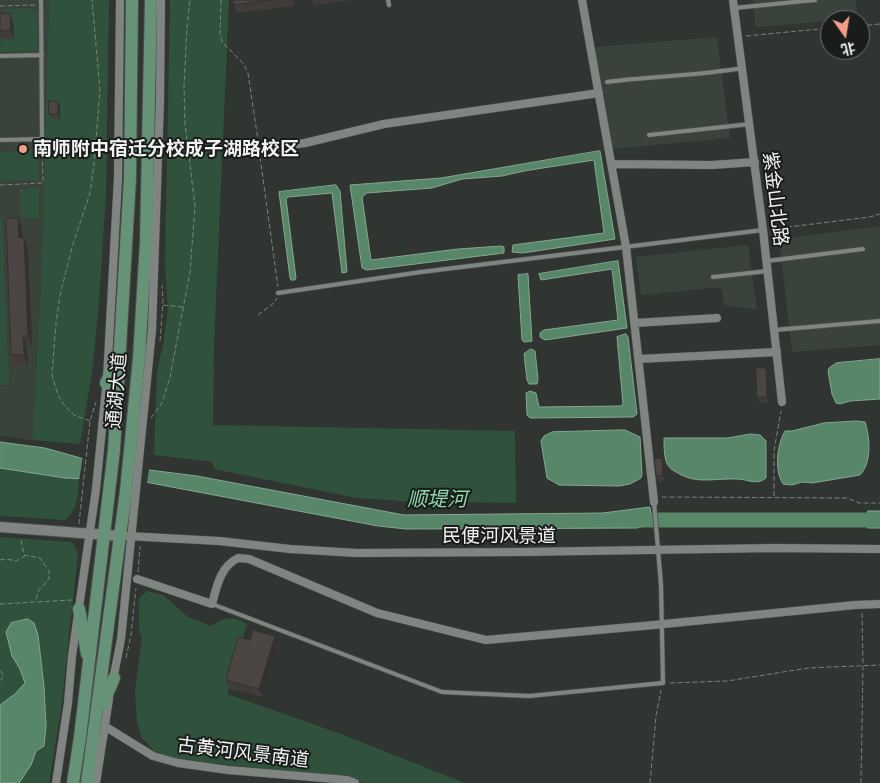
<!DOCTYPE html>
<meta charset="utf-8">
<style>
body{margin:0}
#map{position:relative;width:880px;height:783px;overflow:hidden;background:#303531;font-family:Mulish,"Noto Sans SC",sans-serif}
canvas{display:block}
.north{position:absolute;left:820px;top:10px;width:50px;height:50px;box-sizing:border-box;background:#191c1a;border:1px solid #6f7270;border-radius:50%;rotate:167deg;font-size:14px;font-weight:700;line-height:20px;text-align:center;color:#f0f3f1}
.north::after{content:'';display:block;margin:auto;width:18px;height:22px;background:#f49e88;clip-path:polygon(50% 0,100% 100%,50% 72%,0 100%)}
</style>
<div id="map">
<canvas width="880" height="783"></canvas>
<div class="north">北</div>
</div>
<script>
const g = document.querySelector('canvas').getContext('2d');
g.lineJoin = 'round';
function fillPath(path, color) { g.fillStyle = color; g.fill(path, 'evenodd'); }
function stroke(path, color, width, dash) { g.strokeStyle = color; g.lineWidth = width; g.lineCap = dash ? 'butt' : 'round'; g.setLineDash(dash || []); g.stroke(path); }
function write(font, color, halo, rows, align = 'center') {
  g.font = font + ' Mulish,"Noto Sans SC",sans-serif'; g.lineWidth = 4; g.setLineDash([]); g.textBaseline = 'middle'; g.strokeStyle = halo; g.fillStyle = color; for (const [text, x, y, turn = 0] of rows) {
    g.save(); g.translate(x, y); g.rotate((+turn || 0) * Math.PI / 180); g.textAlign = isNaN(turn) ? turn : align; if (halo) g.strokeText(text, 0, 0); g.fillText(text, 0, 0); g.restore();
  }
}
fillPath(new Path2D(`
 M0,0h49l-8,286 -9,154 -32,-4z
 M753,0h103l1,19 -102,8z
 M717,37l13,101 -119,11 -16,-102z
 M880,226v119l-88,7 -13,-113z
 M748,245l9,65 -33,-5 -3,-18 -80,8 -5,-38z`), '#39433c');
fillPath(new Path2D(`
 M49,0h60l-3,192 -7,110 -7,71 -12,71 -48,-4 9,-154z
 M170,0h59l-15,344 -1,81 302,6 1,72 -113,-2 -46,-3 -143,-29 -1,-7 -59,-7 3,-84 6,-26 5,-36 -3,-44z
 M6,9h28l4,5 -1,35 -5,2 -32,1c0,-15 5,-28 6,-43z
 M38,150l1,30 -39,1v-29z
 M39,188v30h-19v-29z
 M0,219h2l7,166h-9z
 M0,468l65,10h14c-1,16 -1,31 -14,42l-65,-4z
 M0,537l70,5 3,1 5,10 -17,157 -12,73h-49z
 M147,591l16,4 25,22 23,9c16,-9 19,-10 36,-2l-20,70 114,40 124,49h-100l-26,-6 -164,-18 -21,-8 -12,-13 -5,-16 -2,-32 7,-51 -3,-11v-25l1,-6z`), '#30523d');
const water = new Path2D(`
 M600,151l15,88 -92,14 -11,-1 1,-7 91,-12 -10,-73 -70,11 -22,5 -40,3 -30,9 -65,5 -5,4 9,63 87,-11 43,-3 3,1v6l-137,17 -5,-2 -12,-83 91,-7z
 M336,185l4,6 7,81 -5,1 -10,-80 -44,4 -2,2 10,79 -1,2h-4l-1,-2 -11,-86z
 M618,261l9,67 -82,12 -5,-3v-4l4,-3 74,-10 -6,-51 -71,11 -2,-6z
 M528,274l4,67 -8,1 -2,-2 -4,-65z
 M626,334l2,3 9,77 -4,3 -103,1 -3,-3 -1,-22 4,-2 6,2 3,14 82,-1 2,-2 -6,-67z
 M531,349l4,2 3,28 -1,5h-8l-2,-4 -3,-26z
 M880,359v40l-30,2 -10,3 -4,-1 -4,-9 -4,-23 1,-3 7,-5z
 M857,421l8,1c5,15 7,41 -5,53l-48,8 -10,-1 -10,3 -9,-1c-9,-14 -6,-39 2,-53h7l32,-8z
 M625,430l15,7 2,37 -1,4 -11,6 -11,2 -60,-1 -12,-7 -6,-37 3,-5 8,-4z
 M751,434l9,1 6,6v37c-10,8 -18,1 -29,1 -24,-1 -40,6 -61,-7 -4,-2 -9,-6 -10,-11 -2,-7 -2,-16 -2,-23h63z
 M0,442l45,6 57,16 95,12 207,39 199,-2 47,-6 2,17 -15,4 -231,1 -28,-3 -238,-45 -75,-3 -65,-10z
 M868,511h12v17h-12z
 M28,619l6,4 4,12 6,52 2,39 -2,20 -8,5 -5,14 -12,18h-19v-78l15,-11 10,-11 -5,-14 -8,-13 -6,-24 5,-9z`);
fillPath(water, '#578669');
stroke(water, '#85a792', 1);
fillPath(new Path2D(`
 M83,456l19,5 47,7 -2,17 -68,-4z`), '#303531');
stroke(new Path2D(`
 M632,520h248`), '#578669', 15);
const service = new Path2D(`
 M388,0l1,5
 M734,8l81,-8
 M0,56l42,-1
 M607,82c45,-6 90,-6 135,-14
 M649,135l101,-11
 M0,140l42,-1 -1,-139
 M767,261l96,-12
 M713,277l55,-6
 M278,293l143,-21 342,-42
 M774,330l106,-9
 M212,604l230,88 87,4 134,-13 -2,-98 -7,-83`);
const minor = new Path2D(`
 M582,0l44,247 28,255
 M733,0l30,230 19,172
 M259,149l46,-6 79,-19 215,-31
 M611,164l101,1 43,-3
 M635,323l82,-5
 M639,359l138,-7
 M127,536l92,5 71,8 67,4 164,-1 254,-4 105,1
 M137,579l75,25c5,-18 8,-37 26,-46l11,1 128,54 109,27 168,-15 201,-20 25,-1
 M113,680l8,-41 31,-309 8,-229 1,-101
 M106,727l47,29 25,7 50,7 119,10 8,3
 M56,783l12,-80 4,-47 24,-167 11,-111 11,-200 2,-178
 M96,783l13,-84`);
const tertiary = new Path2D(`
 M0,527l120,9`);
const primary = new Path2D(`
 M106,383l11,-23
 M79,609l8,45
 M103,704l11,-26
 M73,783l7,-46 34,-287 16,-272 2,-178
 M87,783l39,-292 13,-133 7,-116 5,-242`);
stroke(service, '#4c504d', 5.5);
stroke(minor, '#4c504d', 9);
stroke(tertiary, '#4c504d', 12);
stroke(primary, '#4c504d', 14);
stroke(new Path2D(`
 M221,0l-1,34 2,8 21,21 5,10 10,67
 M0,6l35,-1
 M860,26l20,-2
 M746,36l84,-8
 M260,157l18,130
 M0,185l43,-2 -1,-38
 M772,229l98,-12 10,-3
 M163,305l20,2
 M258,315l16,-12 3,-5
 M160,341l3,-41 -1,-15
 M151,418l11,-15 8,-26 20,-105 5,-66 -10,-82 -1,-38 3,-59 3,-27
 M90,421l-16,-6 -9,-9 -7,-11 -6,-20 4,-52 4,-28 13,-51 17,-51 4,-29 6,-74 -8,-90
 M774,496v-45l7,-40
 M662,497l185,1 12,5h21
 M79,524l11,-103 6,-19
 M21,540l3,15 16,3 9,13v8l-10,11 -4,12
 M0,560l6,-1 10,2 9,-5
 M138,572l2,-26
 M0,604l72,-4
 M126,658l5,-23 5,-47
 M0,671l4,4 -4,6
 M670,683l57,-2 81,-13 72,-3
 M650,783l6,-67 5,-26
 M861,783l2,-118 -1,-52`), '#7c807d', 1, [5, 2.5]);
stroke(service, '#808582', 4);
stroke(minor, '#808582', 8);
stroke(tertiary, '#808582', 10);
stroke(primary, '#669278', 12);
fillPath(new Path2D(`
 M234,0h59l1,6 -57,7 -3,-8z
 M312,0h42l-40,5z
 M0,14l13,8 1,17h-14z
 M58,101l2,6v12h-9l-2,-5z
 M22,229v8h2l4,11 4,99h-5l1,19h-12l-5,-11z
 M766,368l3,6v29h-10l-2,-6z
 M664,464l2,17h-8l-2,-5z
 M250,640l28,5 -15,52 -34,-8 -3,-9z`), '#403c3a');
fillPath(new Path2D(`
 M10,13l3,9 1,17 -3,-9z
 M58,101l2,6v12l-2,-5z
 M18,218l4,11 1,20 -4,-11z
 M24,237l4,11 4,99 -4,-11z
 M23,336l4,11 1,19 -4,-11z
 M766,368l3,6v29l-2,-6z
 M662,458l2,6 2,17 -3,-6z
 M275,636l3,9 -15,52 -4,-8z`), '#343130');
const building = new Path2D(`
 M234,0h36l-36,5z
 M10,13l1,17 -11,1v-17z
 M49,101h9v13h-9z
 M18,218l1,20 5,-1 4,99h-5l1,19h-13l-5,-136z
 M756,368h10l1,29h-10z
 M662,458l1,17 -7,1 -2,-17z
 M253,630l22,6 -16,53 -33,-9 12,-43 12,3z`);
fillPath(building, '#4b4644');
stroke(building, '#343130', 1);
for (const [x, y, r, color] of [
 [23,149,5,"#f49e88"]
]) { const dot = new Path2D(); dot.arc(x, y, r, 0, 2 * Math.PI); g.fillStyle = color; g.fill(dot); stroke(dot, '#191c1a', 2); }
write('bold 19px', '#f0f3f1', '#191c1a', [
 ["南师附中宿迁分校成子湖路校区",33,149]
], 'left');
write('19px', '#f0f3f1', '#191c1a', [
 ["紫金山北路",775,199,83],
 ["通湖大道",117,391,-85],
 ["民便河风景道",499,536],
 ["古黄河风景南道",243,753,7]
]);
write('italic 20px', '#90daac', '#191c1a', [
 ["顺堤河",437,500]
]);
</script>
